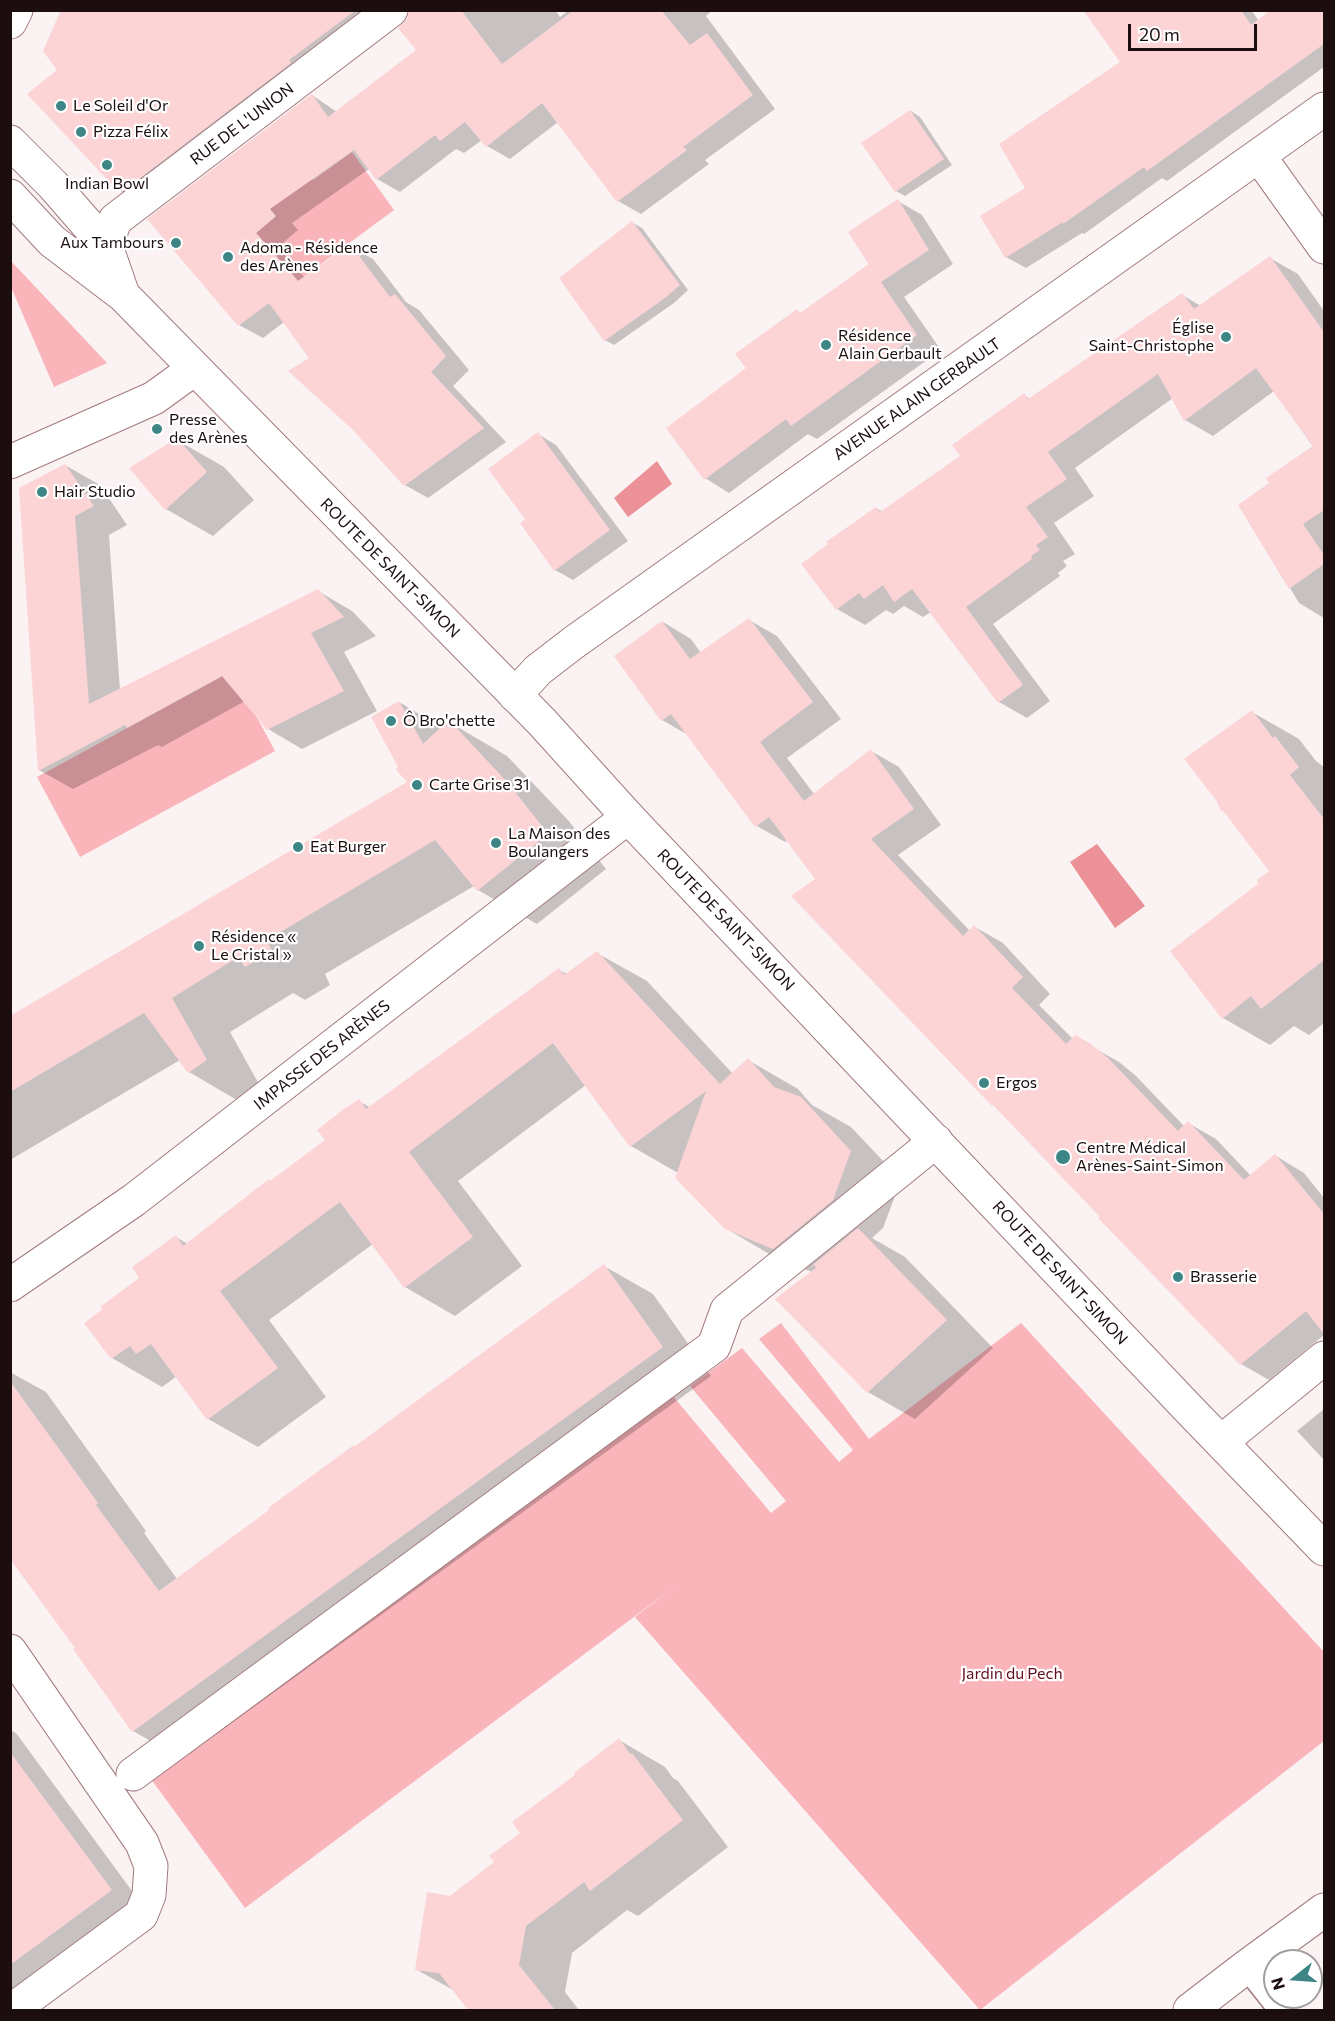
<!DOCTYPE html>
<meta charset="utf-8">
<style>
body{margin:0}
#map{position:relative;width:1335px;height:2021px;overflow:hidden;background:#fbf2f3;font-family:Commissioner,sans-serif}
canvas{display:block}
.frame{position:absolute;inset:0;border:12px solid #1c0e0f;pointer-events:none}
.north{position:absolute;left:1263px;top:1949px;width:60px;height:60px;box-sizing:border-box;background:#fff;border:2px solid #a49f9f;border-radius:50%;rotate:253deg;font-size:16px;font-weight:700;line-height:24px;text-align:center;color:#1c0e0f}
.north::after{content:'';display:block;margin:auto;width:21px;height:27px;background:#3e8686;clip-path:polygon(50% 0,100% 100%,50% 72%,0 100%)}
.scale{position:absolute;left:1128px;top:24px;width:129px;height:27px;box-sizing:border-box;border:3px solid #1c0e0f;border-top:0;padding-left:8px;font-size:18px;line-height:21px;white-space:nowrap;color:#1c0e0f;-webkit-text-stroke:4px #fff;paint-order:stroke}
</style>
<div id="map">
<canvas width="1335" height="2021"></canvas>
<div class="frame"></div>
<div class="north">N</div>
<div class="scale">20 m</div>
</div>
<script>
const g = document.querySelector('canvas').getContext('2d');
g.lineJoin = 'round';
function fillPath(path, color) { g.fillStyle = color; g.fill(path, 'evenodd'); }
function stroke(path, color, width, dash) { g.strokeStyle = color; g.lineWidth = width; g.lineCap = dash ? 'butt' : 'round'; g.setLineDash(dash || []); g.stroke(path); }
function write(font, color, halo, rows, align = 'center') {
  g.font = font + ' Commissioner,sans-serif'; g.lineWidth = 4.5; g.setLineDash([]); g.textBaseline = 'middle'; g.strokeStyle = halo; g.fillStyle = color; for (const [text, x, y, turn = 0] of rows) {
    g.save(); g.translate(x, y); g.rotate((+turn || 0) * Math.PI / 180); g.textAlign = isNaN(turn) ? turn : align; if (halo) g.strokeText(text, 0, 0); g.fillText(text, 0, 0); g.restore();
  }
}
fillPath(new Path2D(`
 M276,128l37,52 39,-28 42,58 -96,71 -42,-48 19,-16 -15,-19z
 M11,261l96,102 -53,24 -43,-100z
 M232,671l43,80 -195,106 -43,-80z
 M781,1323l88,116 152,-116 303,329v89l-344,269 -345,-393 43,-33 -433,324 -94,-129 521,-384 99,118 15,-12 -96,-115 52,-38 97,114 14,-12 -94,-111z`), '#fab5ba');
fillPath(new Path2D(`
 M657,461l15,23 -44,33 -14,-19z
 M1097,844l48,62 -30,22 -45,-66z`), '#ed9199');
fillPath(new Path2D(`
 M63,10h332l-253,194 -23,-14 -60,-120z
 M411,10h144l5,7 9,-7h144l-7,6 69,93 -70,51 4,4 -68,50 -23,-13 -60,-79 -48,37 -23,-13 -5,-6 -18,13 -8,-4 -56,43 -23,-13 -8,-10 -77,54 6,7 -20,17 27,31 45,-32 23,13 33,43 13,8 50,60 -16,16 53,56 -78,56 -23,-13 -121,-163 -21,16 -24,-13 -90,-106 163,-124 25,17 81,-61 -8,-34z
 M1084,10h167l8,11 15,-11h50v57l-157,114 -5,-3 -78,56 -2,-1 -56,35 -20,-11 116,-195z
 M911,111l9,6 32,48 -47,31 -9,-5z
 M898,201l24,14 31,49 -49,33 37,53 -124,89 -9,-5 -79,59 -24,-15 43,-109 49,-58 5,3 67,-48z
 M633,223l9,5 46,62 -14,13 -60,42 -9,-5z
 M1270,258l28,16 26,37v307l-25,-15 -59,-98 31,-22 43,-35 -40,-57 -61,45 -28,-16 -12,-22 -98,70 19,28 -40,27 21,31 -12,7 4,5 -9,7 2,3 -67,48 57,77 -23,17 -28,-16 -68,-90 -8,5 -19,-11 -11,8 -7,-4 -21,15 -28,-16 39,-101 7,4 79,-56 62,-61 6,4 152,-104 19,11z
 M538,434l18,11 72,96 -55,39 -18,-10 -28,-51z
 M177,440l47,27 30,33 -41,36 -47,-27 -35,-41z
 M65,465l35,20 27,40 -18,10 11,155 198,-99 34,20 24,25 -32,16 33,59 -75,38 -34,-20 -23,-28 -83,46 -4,-2 -85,44 -34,-19z
 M749,620l28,16 64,83 -54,39 27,36 57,-43 28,16 42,58 -43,30 72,76 5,-4 28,16 47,51 -11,11 34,34 2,-2 44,25 16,13 49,51 4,-3 28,16 35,37 25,-20 28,17 20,25v137l-55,45 -28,-16 -424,-485 -29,-39 -3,2 -28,-16 -69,-91 -26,-15 1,-98 28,17 10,14z
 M399,702l44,26 6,-6 58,34 61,64 38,49 -69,55 -59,-34 -4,-4 -149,88 5,11 -25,15 -12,-7 -63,39 35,63 -18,11 -58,-34 -9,-12 -170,100v-143l400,-234 -10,-16z
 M1252,712l47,27 17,22 8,6v256l-15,12 -15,-9 -24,19 -47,-27 37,-134 11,-13z
 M597,953l50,28 86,93 15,-14 50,29 14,16 39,22 50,53 -18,48 -11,10 33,19 88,91 -78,71 -47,-27 -91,-93 35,-27 -36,-14 -51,-30 -47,-55 -47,-27 -45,-61 -128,96 64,85 -67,50 -50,-29 -32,-43 -104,76 57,77 -68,50 -50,-28 -31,-43 -15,11 -50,-29 -26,-35 55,-45 35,-41 12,7 139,-104 32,-39 12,7 188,-138 8,4z
 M604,1266l49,28 58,82 -529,383 -49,-28 -56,-83 -59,-81 -8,-7v-188l36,20 100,139 -2,2 33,46z
 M1324,1409v51l-27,-29z
 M10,1730l6,3 130,177 -136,100z
 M619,1740l46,27 8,11 5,3 50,66 -90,69 -11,-6 -55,43 -7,39 14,18h-110l-14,-19 -38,-21 33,-73 46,-35 81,-87z`), '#0003');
fillPath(new Path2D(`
 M61,10h295l-67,50 2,3 -168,128 -2,-2 -3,2 -91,-97 30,-24 -14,-19z
 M409,10h52l41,54 72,-54h87l29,35 17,-12 46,62 -70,52 4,3 -70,52 -75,-99 -56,44 -21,-25 -25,19 -5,-6 -59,45 -22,-30 -84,59 6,7 -20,17 42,48 52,-37 40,53 5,-3 51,62 -15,16 53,56 -80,58 -52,-57 -64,-58 21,-13 -40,-55 -31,23 -91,-107 165,-125 16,23 88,-67 -18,-22 10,-10z
 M1083,10h158l10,15 20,-15h53v34l-177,127 -3,-4 -81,57v-2l-58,36 -25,-42 45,-28 -26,-44 121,-82z
 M910,110l34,49 -49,33 -34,-49z
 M898,199l31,51 -48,32 36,53 -126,91 -5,-7 -82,61 -38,-52 80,-60 -11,-14 62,-45 3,4 69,-49 2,4 -23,-36z
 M632,221l48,64 -15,13 -61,43 -45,-63z
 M1270,256l54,76v178l-21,14 21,31v9l-35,25 -51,-84 31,-22 -3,-5 47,-32 -57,-78 -72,53 -26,-47 -110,78 19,27 -41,28 22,30 -12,8 4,5 -9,6 1,3 -66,48 57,78 -25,18 -86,-114 -18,13 -11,-17 -19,14 -5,-6 -23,17 -35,-46 27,-20 -2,-2 50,-35 4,5 80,-56 -8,-11 72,-52 4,6 154,-106 12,16z
 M538,432l72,98 -56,41 -34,-48 5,-4 -37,-50z
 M177,438l30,34 -42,38 -36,-42z
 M65,464l29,42 -19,10 14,188 229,-115 26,28 -33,16 33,58 -77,39 -45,-54 -95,52 -2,-3 -87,46 -19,-283z
 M749,618l64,84 -53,40 44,59 67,-52 43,60 -43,30 92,97 11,-11 49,52 -11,11 54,56 9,-9 16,9 16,13 71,74 10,-10 56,59 31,-26 49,60v120l-18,-23 -66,54 -142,-147 2,-1 -107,-112 -1,1 -201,-210 24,-17 -46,-62 -14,10 -84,-113 -10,7 -47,-65 48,-35 28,38z
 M399,701l24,43 26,-24 60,64 39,50 -71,57 -42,-51 -168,100 5,11 -27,16 -7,-10 -66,41 35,62 -19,13 -44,-60 -134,79v-76l397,-234 -11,-12 2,-3 -27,-50z
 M1252,710l21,28 2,-2 24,31 -9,8 34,44v141l-63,49 -10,-13 -29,23 -52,-68 88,-67 -1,-4 12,-9 -45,-59 -3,-1 -5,-11 -32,-41z
 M597,951l123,133 28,-26 26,29 27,10 50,54 -18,49 -60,49 -48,-20 -50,-51 31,-87 -76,56 -77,-104 -144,109 64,85 -69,51 -64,-86 -120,89 58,77 -71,52 -56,-76 -15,10 -6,-8 -19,13 -27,-36 19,-14 -3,-2 39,-29 -7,-11 44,-32 7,11 86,-67 1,2 55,-41 -8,-10 27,-21 15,-10 7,10 193,-141 5,7z
 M858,1228l89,92 -80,73 -92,-94 42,-32 -4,-2z
 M604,1264l59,83 -531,385 -59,-83 2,-1 -65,-89v-178l88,122 -2,2 63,86 110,-81 -1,-2 86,-63 1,1z
 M619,1738l11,16 2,-1 51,67 -93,71 -6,-9 -58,44 -7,39 36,45h-87l-29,-37 -24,-3 12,-78 23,4 44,-34 -5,-6 31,-23 -8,-11 63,-47 -1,-2z
 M10,1752l102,138 -102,75z`), '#fcd4d6');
const lane = new Path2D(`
 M1246,1967l34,43`);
const street = new Path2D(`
 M1259,156l65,91
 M106,246l9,-26 276,-210
 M10,462l144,-64 40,-29
 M515,695l23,-25 35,-27 751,-534
 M10,1285l124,-85 494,-383
 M1221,1442l103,-84
 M10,1651l132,192 9,23 -2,29 -8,20 -129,95
 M133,1774l581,-428 13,-36 209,-169
 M1190,2010l56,-43 78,-57`);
const secondary = new Path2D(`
 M10,22l6,-12
 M10,142l43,43 53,61 17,49
 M10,196l42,45 71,54 419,427 86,95 554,585 142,147`);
stroke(lane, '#a27b7e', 25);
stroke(street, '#a27b7e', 35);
stroke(secondary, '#a27b7e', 35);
stroke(lane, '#fff', 22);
stroke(street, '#fff', 33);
stroke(secondary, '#fff', 33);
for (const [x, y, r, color] of [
 [61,106,6,"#3e8686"],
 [81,132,6,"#3e8686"],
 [107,165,6,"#3e8686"],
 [176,243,6,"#3e8686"],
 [228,257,6,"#3e8686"],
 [1226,337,6,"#3e8686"],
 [826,345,6,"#3e8686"],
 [157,429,6,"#3e8686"],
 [42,492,6,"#3e8686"],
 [391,721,6,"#3e8686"],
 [417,785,6,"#3e8686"],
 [496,843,6,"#3e8686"],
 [298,847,6,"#3e8686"],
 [199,946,6,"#3e8686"],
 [984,1083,6,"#3e8686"],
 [1063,1157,8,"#3e8686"],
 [1178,1277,6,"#3e8686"]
]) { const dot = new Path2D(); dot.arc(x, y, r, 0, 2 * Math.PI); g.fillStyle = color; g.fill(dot); stroke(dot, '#fff', 2); }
write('16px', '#1c0e0f', '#fff', [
 ["Le Soleil d'Or",73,106],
 ["Pizza Félix",93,132],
 ["Indian Bowl",107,184,"center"],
 ["Aux Tambours",164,243,"right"],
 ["Adoma - Résidence",240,248],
 ["des Arènes",240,266],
 ["Église",1214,328,"right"],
 ["Saint-Christophe",1214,346,"right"],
 ["Résidence",838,336],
 ["Alain Gerbault",838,354],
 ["Presse",169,420],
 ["des Arènes",169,438],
 ["Hair Studio",54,492],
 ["Ô Bro'chette",403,721],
 ["Carte Grise 31",429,785],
 ["La Maison des",508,834],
 ["Boulangers",508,852],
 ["Eat Burger",310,847],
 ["Résidence «",211,937],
 ["Le Cristal »",211,955],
 ["Ergos",996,1083],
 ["Centre Médical",1076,1148],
 ["Arènes-Saint-Simon",1076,1166],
 ["Brasserie",1190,1277]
], 'left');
write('16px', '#1c0e0f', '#fff', [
 ["RUE DE L'UNION",242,124,-37],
 ["AVENUE ALAIN GERBAULT",917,399,-35],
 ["ROUTE DE SAINT-SIMON",390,568,45],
 ["ROUTE DE SAINT-SIMON",726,920,46],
 ["IMPASSE DES ARÈNES",322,1055,-38],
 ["ROUTE DE SAINT-SIMON",1060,1273,47]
]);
write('16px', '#600e21', '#fff', [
 ["Jardin du Pech",1012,1674]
]);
</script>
